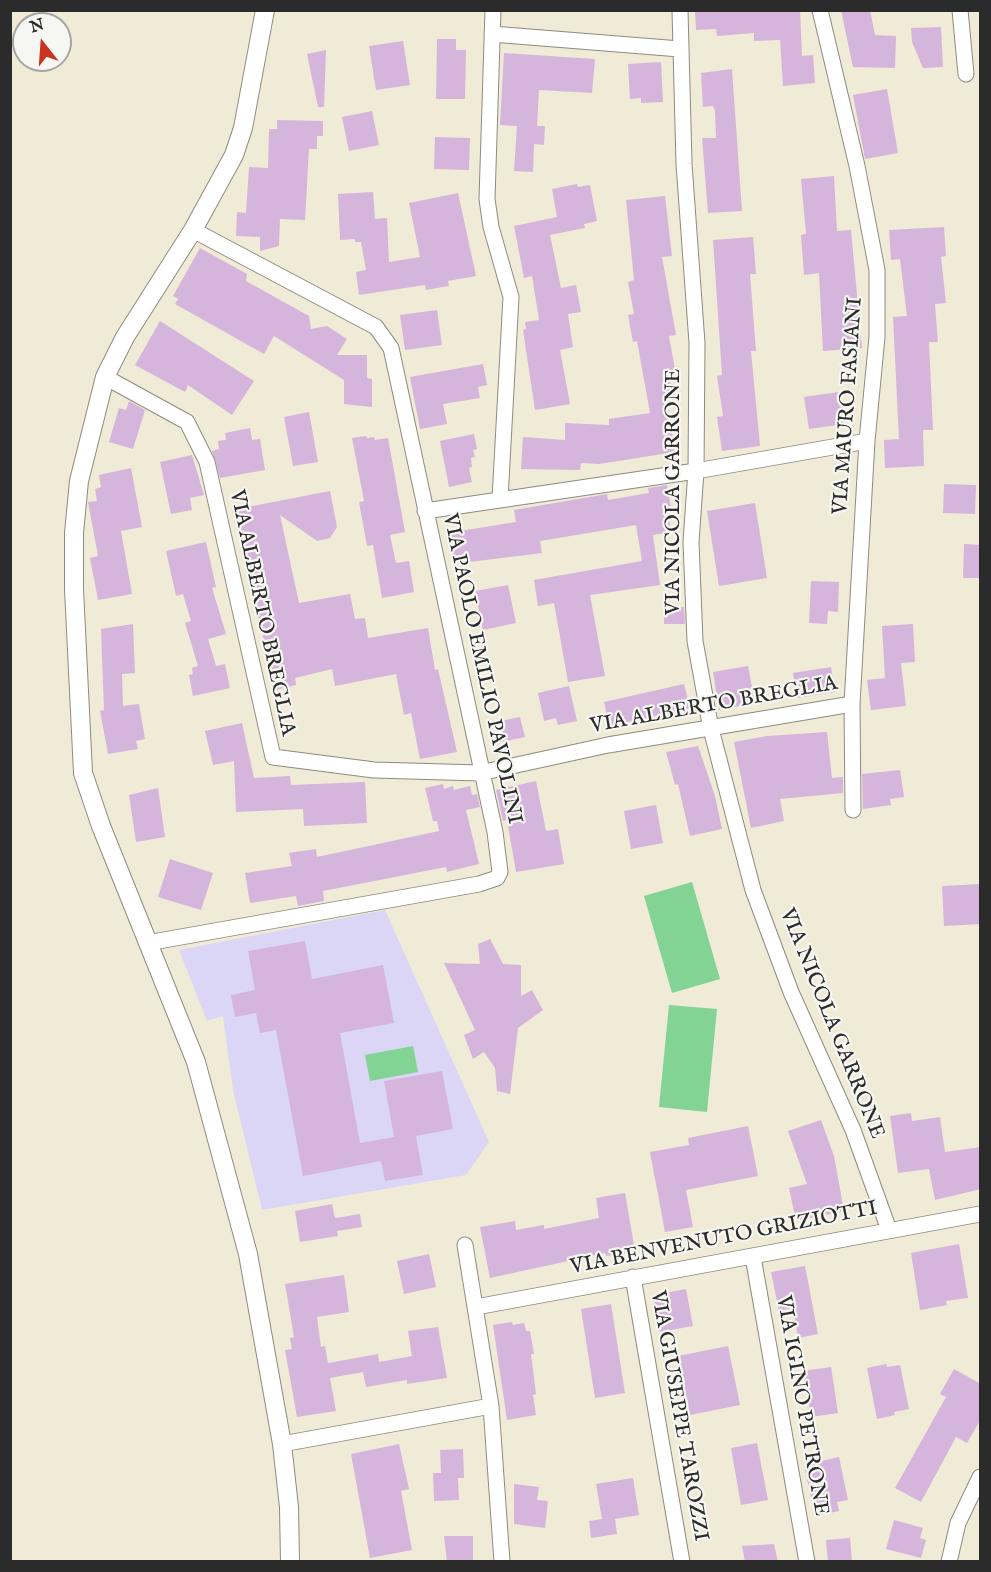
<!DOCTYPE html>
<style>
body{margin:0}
#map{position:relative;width:991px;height:1572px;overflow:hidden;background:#efebd6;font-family:"IM FELL English",serif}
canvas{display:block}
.frame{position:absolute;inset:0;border:12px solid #2b2b2b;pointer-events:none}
.north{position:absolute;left:12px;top:12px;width:60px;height:60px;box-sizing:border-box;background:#f6f6f2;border:2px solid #a5a5a2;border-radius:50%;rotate:343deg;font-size:16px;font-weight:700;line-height:24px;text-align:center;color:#2b2b2b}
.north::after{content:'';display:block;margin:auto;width:21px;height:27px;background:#c8321e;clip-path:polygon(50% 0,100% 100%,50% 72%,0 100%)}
</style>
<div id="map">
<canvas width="991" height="1572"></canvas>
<div class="frame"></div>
<div class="north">N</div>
</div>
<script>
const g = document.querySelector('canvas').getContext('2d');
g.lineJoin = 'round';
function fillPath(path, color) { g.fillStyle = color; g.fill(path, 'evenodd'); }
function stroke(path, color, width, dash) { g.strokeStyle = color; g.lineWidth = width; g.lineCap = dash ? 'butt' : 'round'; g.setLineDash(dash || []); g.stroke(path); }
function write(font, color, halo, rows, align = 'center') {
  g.font = font + ' "IM FELL English",serif'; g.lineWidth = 4.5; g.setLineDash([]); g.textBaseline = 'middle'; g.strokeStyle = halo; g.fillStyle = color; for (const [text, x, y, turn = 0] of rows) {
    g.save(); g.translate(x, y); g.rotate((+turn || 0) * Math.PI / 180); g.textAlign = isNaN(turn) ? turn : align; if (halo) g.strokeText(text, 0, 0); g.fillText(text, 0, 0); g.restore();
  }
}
fillPath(new Path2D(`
 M385,910l104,232 -23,33 -204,35 -29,-120 -10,-74 -16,5 -28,-71z`), '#dcd6f6');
fillPath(new Path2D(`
 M692,882l28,97 -48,14 -28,-97z
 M669,1005l48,4 -10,103 -48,-5z
 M413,1046l5,26 -48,9 -5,-26z`), '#82d394');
fillPath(new Path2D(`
 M695,10h105l2,46 11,-1 2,28 -32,3 -3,-46 -26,1v-8l-37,3 -1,-7 -20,1z
 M841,10h29l5,25 21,1 -1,32 -42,-1z
 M941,27l2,40 -20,1 -11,-26 -1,-14z
 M437,39h19v11h10l-1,49h-29z
 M403,41l7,44 -34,5 -7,-44z
 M326,50l-2,57h-6l-11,-53z
 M504,53l91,6 -3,34 -53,-3 -2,36h8l-1,19 -10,-1 -1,28 -19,-1 3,-45 -17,-1z
 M661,62l2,40 -22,1v-5l-11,1 -2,-35z
 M732,69l10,142 -34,2 -6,-75h14l-1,-27 -2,-5 -10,1 -2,-34z
 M887,89l11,64 -33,6 -12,-64z
 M372,111l7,34 -30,6 -7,-34z
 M277,120l46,1v15h-6v13h-8l-4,71 -25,-1 -1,27 -19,5v-14l-24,-1 1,-24 9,1 3,-46 19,1 1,-39h8z
 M435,137l35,1 -1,32 -35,-1z
 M834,176l3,55 14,-1 11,118 -39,3 -4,-78 -15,2 -3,-40 5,-1 -5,-55z
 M577,184l1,3 12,-2 7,36 -13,3 1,4 -35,7 11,53 15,-3 5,27 -13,2 5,33 -13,3 10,54 -35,6 -12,-80 3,-1 -1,-7 14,-2 -7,-44 -8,2 -10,-52 43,-9 -5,-28z
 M373,192l2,27 12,-1 2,44 31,-5 -11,-54 49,-10 18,83 -28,5 1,5 -23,4 -1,-5 -66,10 -3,-23 10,-2 -5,-28h-6v-3l-15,1 -2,-46z
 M665,196l7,60 -10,1 14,78 -7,1 7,39 -7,1 3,18 -6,1 9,57 -76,12 -18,-1 -1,7 -59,-1 2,-32 42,3v-17l44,2v-6l41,-6 -13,-72 -4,1 -5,-27 6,-1 -6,-32 6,-2 -8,-80z
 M944,227l2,29 -5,1 5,46 -11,1 3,38h-9l4,88h-10l1,36 -39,2 -1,-28 15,-1 -6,-122 14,-1 -7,-57 -9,1 -2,-30z
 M753,237l3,37h-6l6,77h-5l9,95 -38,5 -5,-34 6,-1 -6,-40 5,-1 -9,-135z
 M200,248l47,26 -1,7 63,35 2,13 16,-3 20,13 -10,16h30v23l5,1v28l-28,-3v-24l-70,-44 -10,18 -89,-50 3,-5 -5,-3z
 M437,310l5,35 -37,5 -5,-35z
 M160,321l94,60 -22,34 -44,-30 -3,7 -50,-27z
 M483,364l4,21 -9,2 2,11 -37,6 4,20 -27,5 -10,-52z
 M839,392l5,32 -35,5 -5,-32z
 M129,401l16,9 -12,39 -24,-7 10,-34 7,2z
 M309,412l9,50 -25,4 -9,-49z
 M250,428l2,12 8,-1 5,31 -45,8 -8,-27 7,-2 -1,-8 8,-1 -1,-7z
 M474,434l3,15 -4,1 2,7 -4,1 1,9 -3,1 3,14 -23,5 -9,-46z
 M366,436l1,2 7,-1 1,3 13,-2 17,94 -15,3 6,28 13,-2 5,31 -32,6 -9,-53 -6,1 -8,-44 5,-1 -12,-63z
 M192,455l12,40 -14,3 2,12 -21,4 -11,-52z
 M131,468l11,59 -21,4 11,63 -34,6 -8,-42 8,-2 -10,-54 9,-1 -2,-12 6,-2 -2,-12z
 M944,484l32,1 -1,29 -32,-1z
 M667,485l6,33 -4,1 2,13 -18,3 7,50 -70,10 15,81 -37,6 -14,-79 -16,3 -4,-26 108,-19 -6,-36 -96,16 2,12 -89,11 -5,-31 68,-11 -2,-12 93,-16 1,6 41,-7 -1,-5z
 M330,491l7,36 -7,11 -13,3 -37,-26 19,88 51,-9 5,25 10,-1 3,20 60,-10 7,42 3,-1 19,83 -37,7 -9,-46 -7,2 -8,-41 -61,12 -3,-17 -37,9 1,7 -20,5 -44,-180z
 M755,503l12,75 -48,8 -12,-75z
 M206,542l10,45 -4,1 14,46 -18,5 8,27 9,-2 5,24 -37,8 -4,-21 4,-1 -1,-6 6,-2 -13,-43 6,-2 -8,-27 -7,2 -10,-45z
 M964,544l17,1v33h-18z
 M811,581l28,1 -1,30 -10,-1 -1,13 -18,-1z
 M508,585l8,38 -33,7 -8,-39z
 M664,607h20l1,17h-21z
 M133,624l2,49 -13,1 1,32 16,-2 6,35 -9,2 2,8 -30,5 -8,-43 4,-1 -3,-81z
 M913,624l2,38 -14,1 5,43 -35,4 -4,-30 18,-2 -3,-52z
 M748,666l7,37 -36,7 -6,-38z
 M831,667l4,25 -38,6 -4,-25z
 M684,684l6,25 -81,17 -5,-24z
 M569,686l8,35 -19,4 -2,-7 -12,3 -6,-28z
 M520,717l5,20 -24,5 -5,-20z
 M242,723l12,55 36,-2 1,9 74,-3 2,41 -63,3 -1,-17 -67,3 -2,-51 -21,4 -8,-34z
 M827,732l5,46 11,-1v16l-63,6 4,22 -33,7 -17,-86 33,-6z
 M698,746l17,50 7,33 -32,7 -12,-52 -3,1 -9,-33z
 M900,770l4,27 -14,2 1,6 -28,4 -1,-35z
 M536,781l10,50 12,-2 6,35 -48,8 -9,-52 -4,1 -7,-31z
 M443,784l1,5 9,-3 1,4 16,-4 2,9 5,-1 3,13 -14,3 13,54 -32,8 -1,-5 -123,24 1,10 -26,5 -2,-10 -46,7 -5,-30 47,-7 -3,-13 27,-4 1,8 122,-26 -2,-10h-4l-8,-33z
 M158,788l7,49 -29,5 -7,-47z
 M656,805l7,38 -32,6 -7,-38z
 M170,859l43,14 -12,37 -43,-13z
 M981,884v40l-37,2 -2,-40z
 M490,939l13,25 18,1v31l11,-6 11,20 -25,18 -8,66 -13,-3 -2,-23 -11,-16 -11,7 -9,-24 11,-5 -31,-67 36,1 -2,-20z
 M305,941l7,38 71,-14 11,58 -54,10 20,110 34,-6 -10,-56 58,-10 11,58 -37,7 7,39 -38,6 -4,-20 -78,15 -27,-146 -16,3 -4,-20 -21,4 -4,-22 24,-5 -7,-39z
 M911,1113l1,8 28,-4 5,35 36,-5v42l-46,11 -6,-31 -31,4 -8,-57z
 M821,1120l13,36 10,55 -48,10 -7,-33 18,-4 -19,-53z
 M748,1126l10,50 -72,14 7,37 -28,5 -15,-80 39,-7 -1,-7z
 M625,1193l10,58 -29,5 -1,-3 -115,25 -10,-51 35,-6 1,9 28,-5v4l55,-11 -3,-20z
 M332,1204l3,14 25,-4 2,13 -25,4 1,5 -38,6 -5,-31z
 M959,1244l9,54 -22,3 1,4 -27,5 -9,-57z
 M429,1254l7,33 -32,7 -7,-33z
 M805,1266l13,68 -20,4 -5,-30 -14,3 -8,-39z
 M344,1275l5,37 -32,5 4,30 4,-1 3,17 50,-9 1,8 33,-6 -4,-25 30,-4 9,51 -40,6v-4l-41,7 -3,-15 -33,6 6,33 -39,6 -12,-67 7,-1 -2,-11 4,-1 -9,-53z
 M686,1289l7,37 -33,6 -7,-37z
 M611,1304l14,89 -30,5 -14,-89z
 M512,1322l1,3 11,-2 2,8h4l4,23h-3l5,40 -3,1 3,20 -29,5 -14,-95z
 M728,1346l12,59 -50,10 -12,-59z
 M886,1364l1,3 13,-2 9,44 -15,3 1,3 -18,4 -10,-51z
 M831,1367l7,46 -27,4 -8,-46z
 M954,1369l27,15v35l-14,24 -11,-6 -35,65 -26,-14 51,-91 -6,-3z
 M757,1443l11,57 -27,5 -10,-57z
 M399,1444l10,45 -8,2 11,59 -42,8 -19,-104z
 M463,1449l1,29h-6l1,22 -25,1 -1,-28h8l-1,-23z
 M839,1457l9,43 -11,2 2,9 -24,5 -11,-51z
 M633,1478l6,37 -24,4 2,15 -26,4 -2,-17 13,-2 -6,-35z
 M514,1484l25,3 -2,13 11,1 -3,27 -31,-4z
 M894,1520l29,8 -3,10 6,2 -5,18 -35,-9z
 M444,1536h29v26h-26z
 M850,1538l2,24h-24l-2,-22z
 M774,1544l4,18h-33l-3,-16z`), '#d5b5dc');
const minor = new Path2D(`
 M493,10l-6,189 4,28 20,70 -11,202
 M680,10l4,154 13,179 -1,128 -5,71 4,99 16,88 42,161 38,102 62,138 36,100
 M820,10l37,156 20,104v67l-10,104 -15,263 1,106
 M960,10l6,64
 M492,34l188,15
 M105,377l82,45 20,40 66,295 101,13 106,3 128,-28 244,-41
 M425,511l271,-40 171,-30
 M147,943l332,-59 18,-6 3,-6 -5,-40 -104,-484 -15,-21 -183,-97
 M465,1245l26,161 11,156
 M753,1257l54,305
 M633,1277l49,285
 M476,1307l504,-93
 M282,1444l209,-38
 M949,1562l9,-39 22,-46`);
const tertiary = new Path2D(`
 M265,10l-22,118 -9,27 -41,75 -68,107 -20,40 -26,104 -5,52v56l9,184 18,53 95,236 52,192 34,190 7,63 1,55`);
stroke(minor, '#8d8b80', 17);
stroke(tertiary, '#8d8b80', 20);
stroke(minor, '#fff', 15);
stroke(tertiary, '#fff', 18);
write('21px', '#2b2b2b', '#f6f6f2', [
 ["VIA MAURO FASIANI",849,406,-86],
 ["VIA NICOLA GARRONE",675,492,-90],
 ["VIA ALBERTO BREGLIA",261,613,78],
 ["VIA PAOLO EMILIO PAVOLINI",481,669,78],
 ["VIA ALBERTO BREGLIA",714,706,-10],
 ["VIA NICOLA GARRONE",831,1024,68],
 ["VIA BENVENUTO GRIZIOTTI",724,1239,-11],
 ["VIA IGINO PETRONE",801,1406,80],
 ["VIA GIUSEPPE TAROZZI",678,1416,80]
]);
</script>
